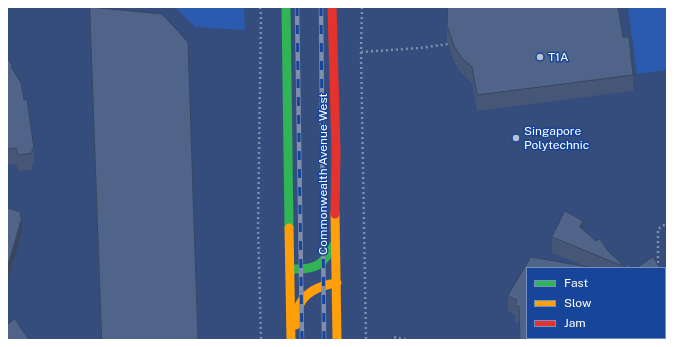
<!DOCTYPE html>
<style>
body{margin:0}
#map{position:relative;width:674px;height:347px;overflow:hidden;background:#344d7c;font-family:"Public Sans",sans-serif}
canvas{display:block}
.frame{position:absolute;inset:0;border:8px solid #fff;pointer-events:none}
.legend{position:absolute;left:526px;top:267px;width:140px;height:72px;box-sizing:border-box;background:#174599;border:1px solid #748fc2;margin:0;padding:5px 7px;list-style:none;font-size:12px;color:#fff}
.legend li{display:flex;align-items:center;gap:8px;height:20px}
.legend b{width:20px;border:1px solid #748fc2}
</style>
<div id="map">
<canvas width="674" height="347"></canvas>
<div class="frame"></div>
<ul class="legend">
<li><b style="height:5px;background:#30b455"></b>Fast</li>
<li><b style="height:5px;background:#ff9f0a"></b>Slow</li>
<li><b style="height:5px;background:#e5322d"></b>Jam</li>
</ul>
</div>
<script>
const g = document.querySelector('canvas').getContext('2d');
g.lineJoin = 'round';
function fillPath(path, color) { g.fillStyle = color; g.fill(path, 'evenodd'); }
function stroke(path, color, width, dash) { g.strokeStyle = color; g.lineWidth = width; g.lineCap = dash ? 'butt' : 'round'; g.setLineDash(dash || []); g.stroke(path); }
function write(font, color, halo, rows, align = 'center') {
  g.font = font + ' "Public Sans",sans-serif'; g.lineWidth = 3; g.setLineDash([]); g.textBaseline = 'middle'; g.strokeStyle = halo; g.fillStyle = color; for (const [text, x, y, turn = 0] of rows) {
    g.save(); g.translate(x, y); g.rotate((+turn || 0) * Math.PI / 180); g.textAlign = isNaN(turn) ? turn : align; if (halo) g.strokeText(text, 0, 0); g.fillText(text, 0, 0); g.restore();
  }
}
fillPath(new Path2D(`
 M175,7h69l1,23 -50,-3z
 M628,7h39v63l-30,4z`), '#2b5bae');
stroke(new Path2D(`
 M260,7l1,7 -3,213 3,113
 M362,7l-1,45 5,288
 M361,52l59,-4 28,-4
 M658,263v-34l9,-6
 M665,276l2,-1
 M394,337l14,3`), '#7f8eae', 2.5, [2, 3]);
stroke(new Path2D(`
 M286,7l3,221
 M290,269c26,1 33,-3 45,-26`), '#30b455', 9);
stroke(new Path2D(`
 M335,214l2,126
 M289,228l2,112
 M296,325c1,-4 0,-9 1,-13 4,-19 23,-27 40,-29`), '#ff9f0a', 9);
stroke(new Path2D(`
 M332,7l4,145 -1,62`), '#e5322d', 9);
const rail = new Path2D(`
 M297,7l5,333
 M321,7l3,333`);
stroke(rail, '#7f8eac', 4.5);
stroke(rail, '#174599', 3, [9]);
fillPath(new Path2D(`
 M90,7l108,333h-97l-11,-313z
 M447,25l176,12 10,38v16l-156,20 -5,-28 -11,-10 -7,-11 -7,-21z
 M7,58l6,12 11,30 10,49v16h-2v5l-14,1 -2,-7 -9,1z
 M7,208l14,9 1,16 -14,48h-1z
 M565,211l18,10v8l13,12 4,-2 7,11 14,13v5h-94v70h132l-3,2h-137v-18h-4v-7l-7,-4v-15l23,-39 54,9 -33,-13v-16z`), '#455676');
fillPath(new Path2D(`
 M21,212v8l1,-3v16l-14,48v-16z
 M583,221v16l-3,-10z
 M626,338h9v2h-12z
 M637,338h22l-3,2h-19z`), '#384660');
const building = new Path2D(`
 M90,7l72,7 26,28 10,298h-96z
 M448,7h170l5,30h6l4,38 -156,20 -5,-28 -11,-10 -7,-11 -7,-21z
 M7,58l6,8 -2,1 10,16 3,17 3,-1 7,50h-2v4l-14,2 -2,-7 -9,1z
 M7,208l14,4 -1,4 2,1 -14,48h-1z
 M565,211l18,10 -3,6 16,14 4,-2 7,11 14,13 -1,2 -68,-28z
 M531,257l63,11h-67v70h99l-3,2h-103l-1,-34h-4l2,-6 -9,-4z
 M653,257l7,11h-23z
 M627,263l3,5h-4z
 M15,319l14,21h-22v-15z`);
fillPath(building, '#506489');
stroke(building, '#384660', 1);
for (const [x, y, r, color] of [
 [540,57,4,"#b8c1d1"],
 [516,138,4,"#b8c1d1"]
]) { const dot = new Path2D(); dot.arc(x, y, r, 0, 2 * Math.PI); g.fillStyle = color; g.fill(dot); stroke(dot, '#174599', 1.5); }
write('12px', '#fff', '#174599', [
 ["T1A",548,57],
 ["Singapore",524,131],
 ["Polytechnic",524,145]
], 'left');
write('12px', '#fff', '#174599', [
 ["Commonwealth Avenue West",323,174,-90]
]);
</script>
